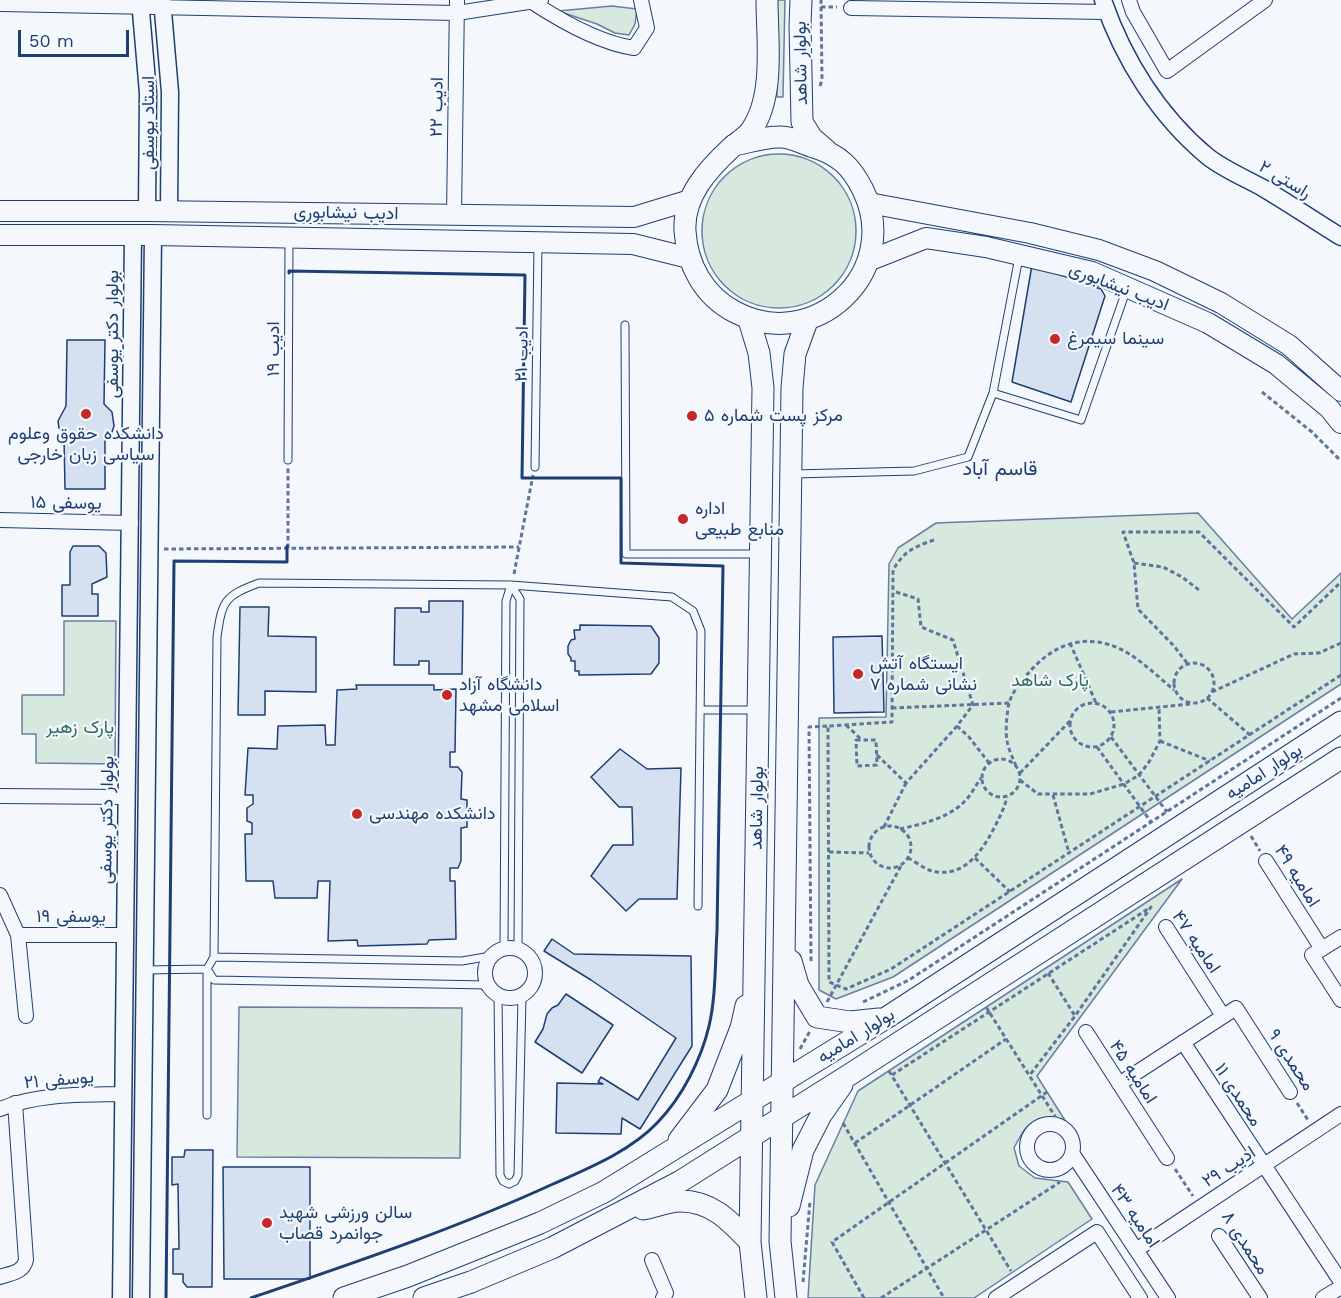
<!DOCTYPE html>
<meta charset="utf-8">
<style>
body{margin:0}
#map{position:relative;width:1341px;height:1298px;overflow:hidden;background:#f4f7fb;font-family:"Work Sans",sans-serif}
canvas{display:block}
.scale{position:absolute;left:18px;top:30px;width:111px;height:27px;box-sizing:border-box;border:3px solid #1d3f73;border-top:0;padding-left:8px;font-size:18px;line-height:21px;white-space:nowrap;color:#1d3f73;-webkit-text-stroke:4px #f4f7fb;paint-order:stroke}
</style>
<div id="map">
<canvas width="1341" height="1298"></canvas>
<div class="scale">50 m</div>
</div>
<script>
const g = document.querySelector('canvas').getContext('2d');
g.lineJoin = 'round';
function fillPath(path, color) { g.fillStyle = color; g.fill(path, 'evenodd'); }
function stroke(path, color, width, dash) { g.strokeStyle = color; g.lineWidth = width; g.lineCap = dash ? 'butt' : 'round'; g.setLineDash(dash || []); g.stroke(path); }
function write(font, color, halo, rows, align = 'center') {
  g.font = font + ' "Work Sans",Vazirmatn,sans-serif'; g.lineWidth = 4.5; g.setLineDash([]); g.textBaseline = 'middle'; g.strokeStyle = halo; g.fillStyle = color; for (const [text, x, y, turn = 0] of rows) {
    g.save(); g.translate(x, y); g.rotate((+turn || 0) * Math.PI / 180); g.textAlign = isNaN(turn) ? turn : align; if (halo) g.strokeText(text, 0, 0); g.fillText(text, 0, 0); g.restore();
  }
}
const green = new Path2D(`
 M776,0h9l-2,97h-6z
 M612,6l25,3 -2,15 -6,11 -14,-2 -18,-9 -39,-13z
 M702 231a77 77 0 1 1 154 0a77 77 0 1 1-154 0Z
 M1198,513l94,106 49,-46v111l-448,293 -57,22 -17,-9v-272l67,-1 3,-153 9,-16 38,-25z
 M64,621h52l-1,143 -79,-1v-29h-14v-39h42z
 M1182,879l-145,197 29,46c-32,-5 -37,-4 -52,26l5,18 16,12 33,4 24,37 -118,79h-166l7,-113 43,-94z
 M239,1007l223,1 -2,150 -223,-1z`);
fillPath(green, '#d7e8df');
stroke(green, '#687fa3', 1.5);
const building = new Path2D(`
 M1032,265l69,24 4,7 -34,106 -59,-20z
 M67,340h38l-1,64 8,8 2,14 -2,6 -7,7v50h-40l-1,-52 -5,-9 -1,-7 8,-15z
 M73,546h26l7,7 1,24 -15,7v10h6v22h-36v-31h8v-33z
 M429,601h34l-1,73h-33v-13h-10v4h-25l1,-57h26v4h8z
 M240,607h29l-1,29 48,1v55l-51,-1v24h-27z
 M580,625l71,1 8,12v25l-8,11 -72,1v-4h-4v-10h-4v-3l-3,-4v-8l3,-6 4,-1 -1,-9h6z
 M882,636l2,76 -50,1 -1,-76z
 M356,685h78v5l22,-1 -1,63h-5v15h8l4,5 -1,27 6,1v27l-6,1v33l-3,7h-8v13h5l1,58 -27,1 -2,4 -69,2 -1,-6 -29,1 2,-60h-12l-1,17h-42l-2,-17h-27l-1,-47h7v-11l-5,-2v-13l6,-4v-9h-8l3,-47 29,1 1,-23 47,-1 1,20h9l2,-55 20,-1z
 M620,749l27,20 34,-1 -4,131h-38l-13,12 -35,-35 22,-31h20l-1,-38h-13l-28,-30z
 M552,939l22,15 117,2 1,90 -52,83 -18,-11 -1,16 -65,-1 1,-50 46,1 -5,-2 3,-5 37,23 38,-62 -85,-58 -47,-29z
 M566,994l47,31 -31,48 -47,-31 8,-13 4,-15 5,-6 6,-3z
 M185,1150h28l-1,137h-25l-4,-5v-8h-10v-25h6l-1,-65 -6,1v-28h12z
 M223,1167h87v112h-86z`);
fillPath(building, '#d5e0f0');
stroke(building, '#1d3f73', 1.5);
const service = new Path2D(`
 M1019,257l-26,136 88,27 46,-132
 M625,325l1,229h132
 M288,460l1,-220
 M535,467l3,-222
 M793,474l121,-3 54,-14 25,-64
 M511,585l9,14 -2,347 10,8
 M701,710h55
 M503,949l1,-3 2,-345 5,-16
 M214,957l248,4 29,-5
 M207,969l7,11 274,5
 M145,970l62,-1
 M498,995l2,180 3,6 6,3 6,-3 3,-6 4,-179
 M207,1115v-146l7,-12 3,-320c5,-36 7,-41 42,-54l252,2 161,12 21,14 8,20 -3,275`);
const minor = new Path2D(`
 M1129,0l4,12 34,59 98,-71
 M532,2c29,19 68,41 102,46l13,-20 -6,-28
 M0,4l457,9 84,-13
 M851,8l256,4
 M454,214l3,-214
 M0,520l131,3
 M0,796l127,1
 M1266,861l56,88
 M0,895l18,40 8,81
 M1166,927l57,89
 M18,935h107
 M1341,937l-29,18 29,45
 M485 973a25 25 0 1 1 50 0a25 25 0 1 1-50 0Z
 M1086,1032l81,126
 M1183,1042l158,240
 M1119,1084l117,-76 54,84
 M0,1109c39,-16 81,-14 123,-15
 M1027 1147a23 23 0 1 1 46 0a23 23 0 1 1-46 0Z
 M1072,1153l96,145
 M1219,1236l41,62
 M1136,1250l205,-136
 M652,1260l14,33 -3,5
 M0,1277c11,-4 23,-4 26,-17l-11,-157
 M996,1298l101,-66 43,66
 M1323,1298l18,-11`);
const tertiary = new Path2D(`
 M140,0l8,93 -1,118
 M162,0l8,92 -1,119
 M1103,0c20,59 56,116 104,156 16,13 38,22 56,32 27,16 52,33 78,49
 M121,1298l12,-1063
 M141,1298l12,-1063`);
const secondary = new Path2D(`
 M869,203l161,30 69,17 56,21 66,32 68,42 52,46
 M0,211h147l487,6 56,-17
 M0,235h153l480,9 56,14
 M868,261l58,-23 60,9 106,25 116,51 68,41 53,44 12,15`);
const primary = new Path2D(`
 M801,0l-1,25 2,97 10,16 14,12
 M734,145c15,-3 31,-8 45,-8 11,-1 24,7 35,10 25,8 37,19 49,43 40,82 -49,164 -128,122 -31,-16 -48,-47 -50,-81 -2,-35 23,-62 47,-84 6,-5 16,-11 20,-18 23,-34 15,-90 15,-129
 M749,320l10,33 4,35 -13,854 6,56
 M791,961l7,24 19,32 33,5 29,-3
 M679,1140l38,-50 24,-62 5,-22
 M789,1206l14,-56 18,-35 21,-30
 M643,1209c12,-2 25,-8 37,-8 32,0 50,20 70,41
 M344,1298l64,-22 132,-53 64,-31 282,-174 455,-296
 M424,1298l47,-16 81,-34 129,-67 168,-106 492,-317
 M786,1298l-6,-57 12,-853 3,-34 12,-33`);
stroke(service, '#1d3f73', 9);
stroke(minor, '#1d3f73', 16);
stroke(tertiary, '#1d3f73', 19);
stroke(secondary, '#1d3f73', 22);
stroke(primary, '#1d3f73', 23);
stroke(new Path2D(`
 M821,7h16
 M820,86l2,-6 -1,-80
 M1262,392l50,40 29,29
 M934,540c-20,7 -30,11 -41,30l-1,152 -64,4 1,256 17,7 45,-20 450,-294
 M288,548v-80
 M164,549l355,-2
 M1134,563l29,4 19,10 17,13
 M514,574l19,-99
 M1070,643l26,60
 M1174 683a20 20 0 1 1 40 0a20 20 0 1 1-40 0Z
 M1187,663l-13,-17 -36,-37 -4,-46 -11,-31h76l95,95 47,-45
 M1212,692l82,-38 25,-1 22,-10
 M1207,698l43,37
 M1070 725a22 22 0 1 1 44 0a22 22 0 1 1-44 0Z
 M892,708l117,-5
 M1111,712l79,-8
 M846,725l16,15
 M957,726l12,11 20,26
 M1111,737l56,75
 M856,740h20l1,25 -20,1z
 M1160,741l50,20
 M1097,747l54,75
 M877,755l29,28 51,-57 16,-21 -20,-65 -32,-13 -3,-28 -25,-8
 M982 778a19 19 0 1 1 38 0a19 19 0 1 1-38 0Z
 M1016,766c-3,-8 -8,-17 -9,-26 -2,-9 0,-27 2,-37 3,-10 10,-19 17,-27 22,-27 50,-42 84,-31 22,6 46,30 64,45
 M1020,773l50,-52
 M1020,780l18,14h52l34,-10 15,-9 10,-13 11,-21 -1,-34
 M1053,795l16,58
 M869 847a21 21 0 1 1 42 0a21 21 0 1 1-42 0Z
 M884,827l22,-44
 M900,829c22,-5 49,-11 65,-28 6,-6 11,-16 16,-23
 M1251,836l9,15
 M829,852l40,1
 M908,858c6,3 14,9 21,12 31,10 50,-14 63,-38 6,-12 12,-22 15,-35
 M975,858l35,34
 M811,961l-2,-234 19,-1
 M1048,973l27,43
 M827,1002l75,-138
 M863,1002l46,-22 432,-282
 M986,1007l72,114 6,7
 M800,1049l10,-18
 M889,1071l122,200
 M892,1075l259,-168 -76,109 -46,60
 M1297,1103l11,17
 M843,1123l101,175
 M855,1143l151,-104
 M1175,1169l18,27
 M803,1282l7,-81
 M864,1298l-32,-56 215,-150
 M881,1298l179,-116`), '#5e769c', 3, [4.5, 3]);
stroke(service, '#f4f7fb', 7);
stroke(minor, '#f4f7fb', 14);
stroke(tertiary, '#f4f7fb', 16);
stroke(secondary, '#f4f7fb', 20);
stroke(primary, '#f4f7fb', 21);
stroke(new Path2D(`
 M166,1298l8,-737 113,1v-16
 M251,1298c102,-35 204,-69 302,-114 36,-16 78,-33 105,-62 24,-25 43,-62 51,-96 7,-30 6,-63 8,-95l6,-365 -102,-3v-85h-99l3,-203 -236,-4v2`), '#1d3f73', 3);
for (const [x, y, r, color] of [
 [1055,339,6,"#c62828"],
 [86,414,6,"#c62828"],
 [692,416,6,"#c62828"],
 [683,519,6,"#c62828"],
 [858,674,6,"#c62828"],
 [447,695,6,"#c62828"],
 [357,814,6,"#c62828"],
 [267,1223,6,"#c62828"]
]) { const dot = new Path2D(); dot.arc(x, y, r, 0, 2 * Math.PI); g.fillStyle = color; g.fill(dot); stroke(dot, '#f4f7fb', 2); }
write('18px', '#1d3f73', '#f4f7fb', [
 ["بولوار شاهد",801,63,-91],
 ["ادیب ۲۲",437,107,-89],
 ["استاد یوسفی",149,123,-90],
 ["راستی ۲",1285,180,31],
 ["ادیب نیشابوری",346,213,1],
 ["ادیب نیشابوری",1119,287,21],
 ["بولوار دکتر یوسفی",113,334,-90],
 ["ادیب ۱۹",274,349,-90],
 ["ادیب ۲۱",522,354,-89],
 ["یوسفی ۱۵",66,503,1],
 ["بولوار امامیه",1264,772,-33],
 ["بولوار شاهد",757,808,-89],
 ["بولوار دکتر یوسفی",107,820,-89],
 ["امامیه ۴۹",1297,876,58],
 ["یوسفی ۱۹",71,917],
 ["امامیه ۴۷",1196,942,56],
 ["بولوار امامیه",856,1036,-32],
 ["محمدی ۹",1291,1060,57],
 ["امامیه ۴۵",1133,1072,57],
 ["یوسفی ۲۱",59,1080,-5],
 ["محمدی ۱۱",1238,1095,57],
 ["ادیب ۲۹",1229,1167,-33],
 ["امامیه ۴۳",1135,1216,56],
 ["محمدی ۸",1245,1243,57]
]);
write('18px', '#1d3f73', '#f4f7fb', [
 ["سینما سیمرغ",1067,339],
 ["مرکز پست شماره ۵",704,416],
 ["دانشکده حقوق وعلوم",86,434,"center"],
 ["سیاسی زبان خارجی",86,455,"center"],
 ["اداره",695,509],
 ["منابع طبیعی",695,530],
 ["ایستگاه آتش",870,664],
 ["نشانی شماره ۷",870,685],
 ["دانشگاه آزاد",459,685],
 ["اسلامی مشهد",459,706],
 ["دانشکده مهندسی",369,814],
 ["سالن ورزشی شهید",279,1213],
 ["جوانمرد قصاب",279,1234]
], 'left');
write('18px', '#2c6c60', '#f4f7fb', [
 ["پارک شاهد",1050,681],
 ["پارک زهیر",80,728]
]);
write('20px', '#1d3f73', '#f4f7fb', [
 ["قاسم آباد",1000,469]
]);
</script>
